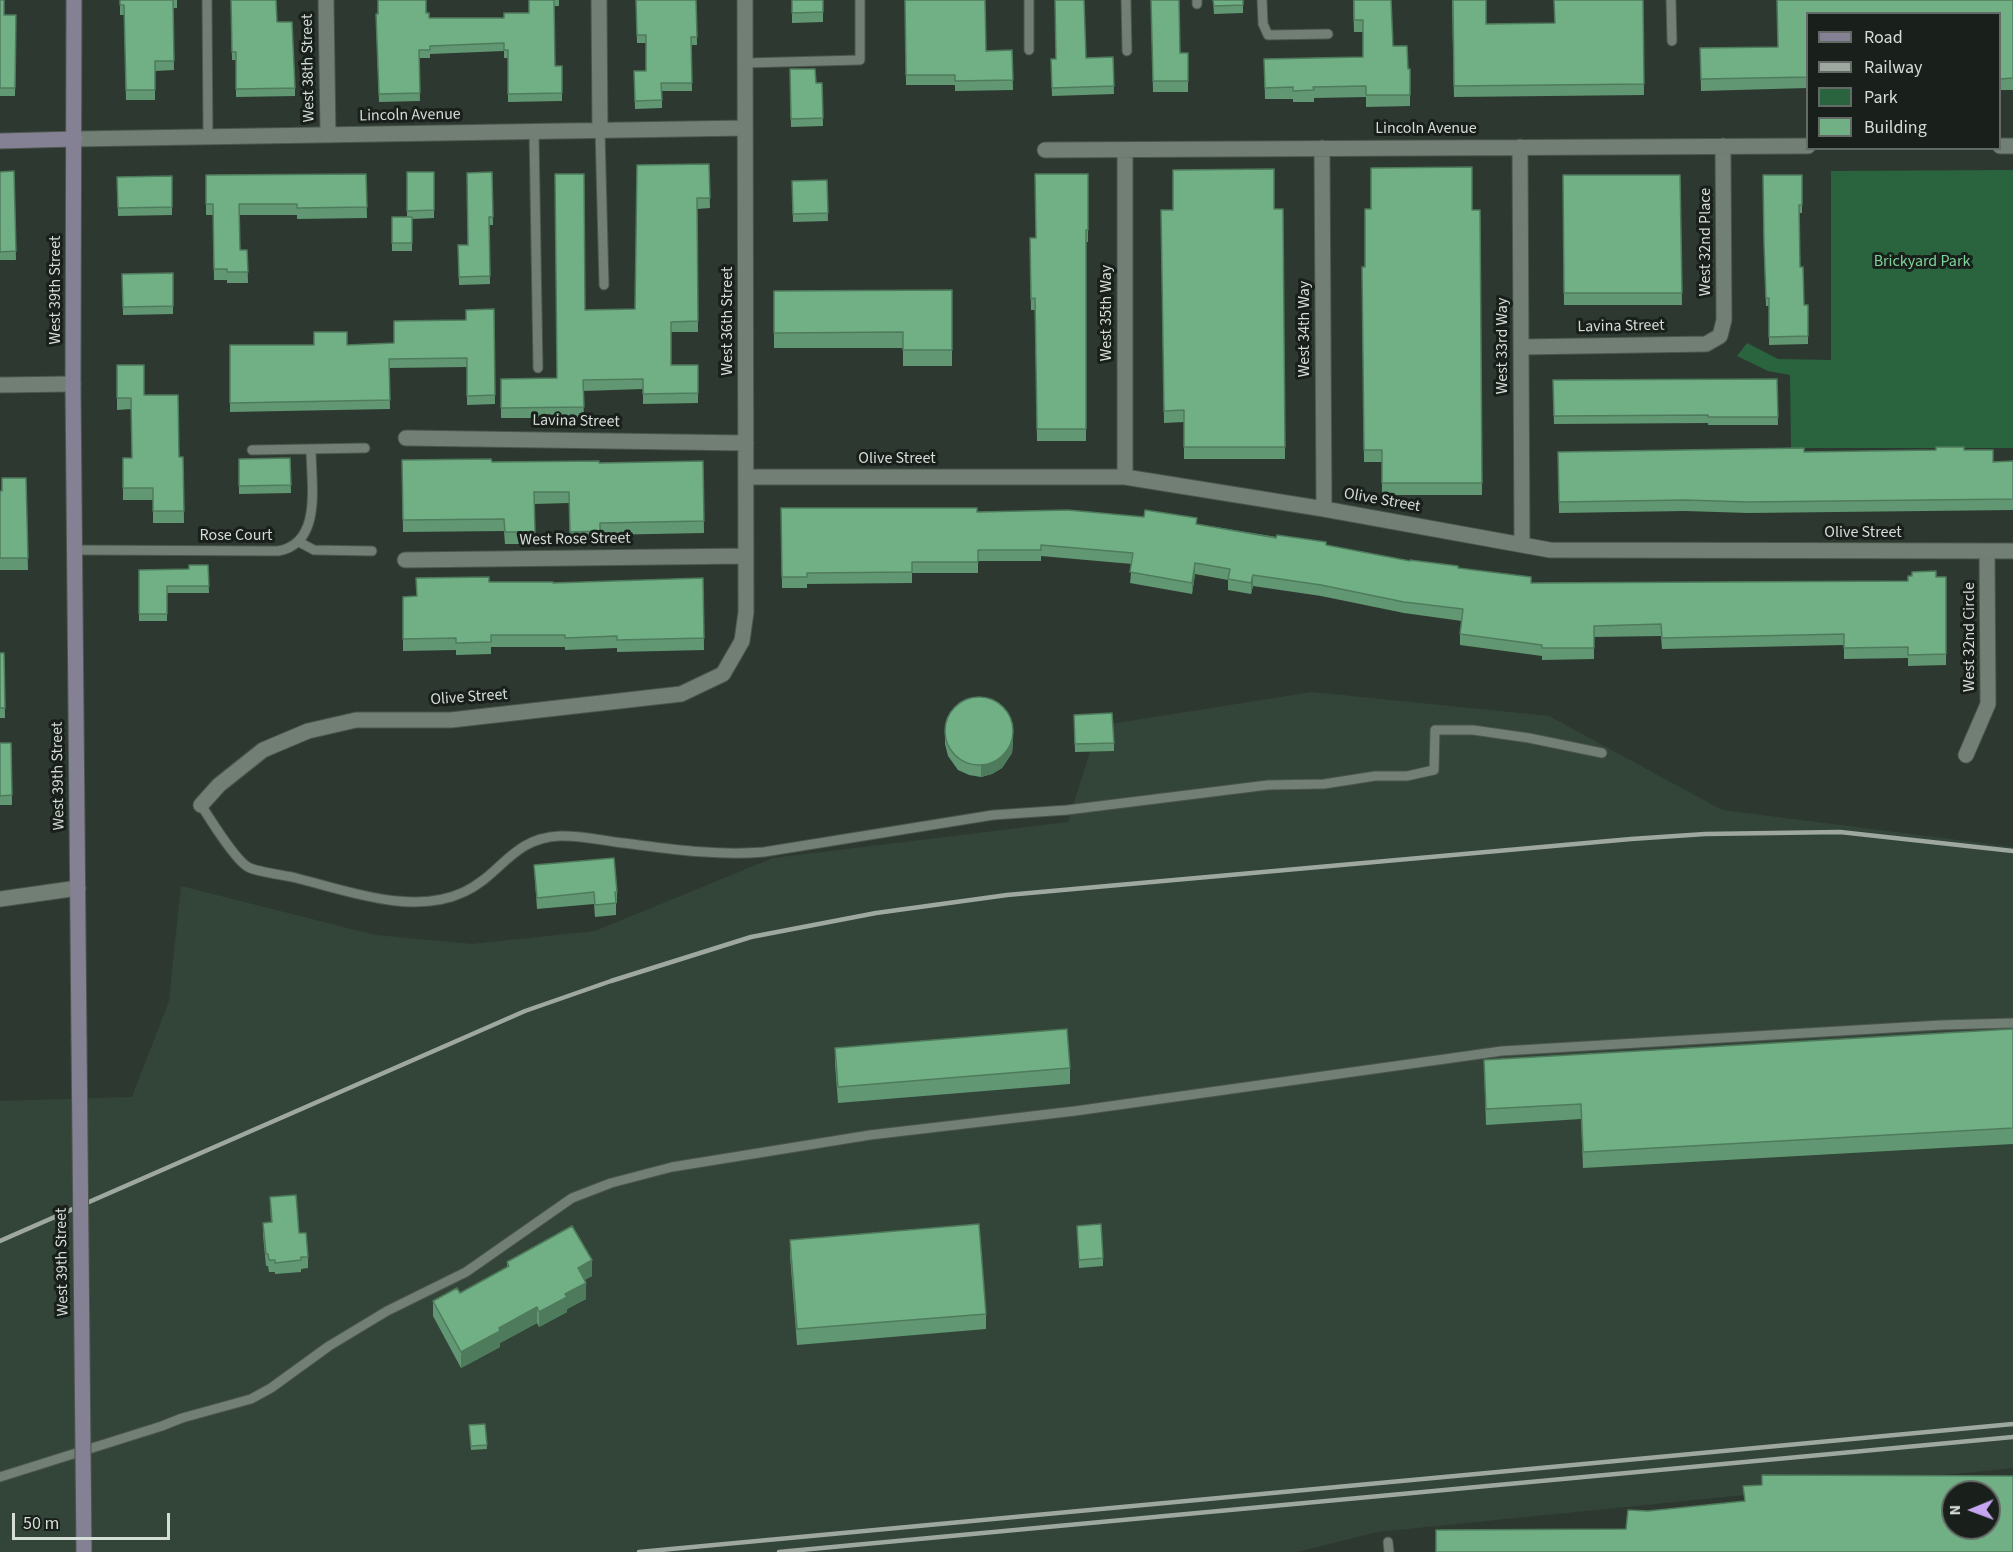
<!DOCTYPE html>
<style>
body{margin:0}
#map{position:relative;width:2013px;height:1552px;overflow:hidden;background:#2d3930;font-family:"Source Sans 3",sans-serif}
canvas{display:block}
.legend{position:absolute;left:1806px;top:12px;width:195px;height:138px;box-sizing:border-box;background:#191f1b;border:2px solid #646b66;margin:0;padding:8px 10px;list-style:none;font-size:18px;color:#d5ddd7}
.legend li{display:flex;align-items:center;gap:12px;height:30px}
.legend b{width:30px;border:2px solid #646b66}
.north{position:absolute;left:1941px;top:1480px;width:60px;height:60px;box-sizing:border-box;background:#191f1b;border:2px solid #646b66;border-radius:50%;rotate:269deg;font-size:16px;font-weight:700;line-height:24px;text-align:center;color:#d5ddd7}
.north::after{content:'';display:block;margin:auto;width:21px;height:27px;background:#c6a6f0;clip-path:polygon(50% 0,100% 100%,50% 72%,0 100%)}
.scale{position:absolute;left:12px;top:1513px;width:158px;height:27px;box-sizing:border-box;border:3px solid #d5ddd7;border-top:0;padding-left:8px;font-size:18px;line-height:21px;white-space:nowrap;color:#d5ddd7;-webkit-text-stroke:4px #191f1b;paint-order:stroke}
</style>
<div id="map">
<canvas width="2013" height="1552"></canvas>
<ul class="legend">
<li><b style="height:8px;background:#838193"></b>Road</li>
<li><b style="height:8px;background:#9ea8a1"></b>Railway</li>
<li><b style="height:16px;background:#29643f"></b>Park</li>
<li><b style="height:16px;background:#71b085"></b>Building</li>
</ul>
<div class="north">N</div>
<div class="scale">50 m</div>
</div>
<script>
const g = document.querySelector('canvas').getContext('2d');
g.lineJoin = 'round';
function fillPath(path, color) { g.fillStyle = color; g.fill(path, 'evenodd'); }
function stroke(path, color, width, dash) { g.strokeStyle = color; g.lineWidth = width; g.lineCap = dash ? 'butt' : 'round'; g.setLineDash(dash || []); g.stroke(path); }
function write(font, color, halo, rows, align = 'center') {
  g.font = font + ' "Source Sans 3",sans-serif'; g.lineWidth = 6; g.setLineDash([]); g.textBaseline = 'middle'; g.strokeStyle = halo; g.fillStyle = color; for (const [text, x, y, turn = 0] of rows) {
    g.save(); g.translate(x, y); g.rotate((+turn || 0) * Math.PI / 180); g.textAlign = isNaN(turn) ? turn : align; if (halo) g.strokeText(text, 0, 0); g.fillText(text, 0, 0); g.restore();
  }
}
fillPath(new Path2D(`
 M1312,692l237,24 173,94 291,37v621l-636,64 -80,20h-1297v-451l132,-4 37,-96 12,-115 194,49 97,9 123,-13 178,-73 295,-36 30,-96z`), '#334538');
fillPath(new Path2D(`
 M2013,170v278h-222l-1,-73 -22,-4 -31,-15 10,-13 31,16 53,1v-189z`), '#29643f');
const lane = new Path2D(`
 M207,0l1,137
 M1029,0v50
 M1126,0l1,51
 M1262,0l1,24 5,11 60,-1
 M1671,0l1,41
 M1197,4v-4
 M745,63l115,-3v-60
 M600,131l4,154
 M534,132l4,236
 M252,450l113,-2
 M299,542l15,8 58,1
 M75,550l203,1c45,-8 33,-67 33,-102
 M201,805c9,14 34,55 47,62 9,5 36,8 48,11 52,13 117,38 168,14 38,-18 48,-54 96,-56 22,-1 43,5 63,7 48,6 93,13 141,9l229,-37 74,-5 201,-25 56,-1 51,-8h32l27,-6 1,-40h38l56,8 73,15
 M0,1477l162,-51 20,-8 69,-19 20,-11 58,-42 58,-35 79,-39 106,-74 39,-15 61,-16 198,-32 205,-24 427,-60 439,-26 72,-2
 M1388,1542l1,10`);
const street = new Path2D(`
 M326,0l2,135
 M599,0l1,131
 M75,139l670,-11
 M2000,146h13
 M1520,147l2,398
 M1322,148l2,361
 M1045,150l763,-4
 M1125,150v327
 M1521,347l185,-3 14,-8 4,-16 -1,-174
 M0,385l73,-1
 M406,438l340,5
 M746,477h379l199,32 226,41 463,1
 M405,560l341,-4
 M1966,755l22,-51 -1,-153
 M201,805l18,-20 44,-35 45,-19 48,-11h95l230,-26 42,-20 19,-33 4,-29 -1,-612
 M0,899l78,-11`);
const secondary = new Path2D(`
 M74,0l-1,384 6,656
 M0,141l75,-2`);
stroke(lane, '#4b554d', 11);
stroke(street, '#4b554d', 17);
stroke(secondary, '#4b554d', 17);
stroke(lane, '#727f75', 9);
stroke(street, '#727f75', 15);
stroke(secondary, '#838193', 15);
stroke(new Path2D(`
 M0,1241l525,-230 86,-30 140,-44 125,-24 131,-18 624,-56 74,-5 135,-2 173,19
 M639,1552l1374,-128
 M779,1552l1234,-115`), '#9ea8a1', 4.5);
const secondaryBridge = new Path2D(`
 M79,1040l5,512`);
stroke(secondaryBridge, '#4b554d', 17, []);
stroke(secondaryBridge, '#838193', 15);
fillPath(new Path2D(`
 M0,0l4,15h12l-1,81h-15z
 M120,0h57v8h-4l1,62 -19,1v29h-29l-2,-85h-4z
 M231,0l46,22 18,66v8l-59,1v-37h-4z
 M529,0h30v6h-5l1,60h7v35l-54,1v-44h-4v-7l-74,3v4h-11l1,43 -41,1 -3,-80 50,-9 3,5h75l25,-5z
 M636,0h60l1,45h-6l1,46h-30v17l-27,1 -1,-38h12v-28h-9z
 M792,0h31v22l-31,1z
 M905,0l81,51 26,-1 1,40 -58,1v-6h-49z
 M1151,0l29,53h8v39h-35z
 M1213,0h30v13l-29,1z
 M1353,0l40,46 15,23h2v37l-44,1v-10l-52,1v4h-21v-3h-28l-1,-40 99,-2v-25h-9z
 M1452,0l34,24 68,-1 89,-23 1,95 -190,2z
 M1777,0h236v90h-13v-76h-192v74l-107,3 -1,-43 78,-1z
 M1113,57l1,37 -62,2 -1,-37z
 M790,69l26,14h6l1,43 -32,1z
 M709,164l1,44 -13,1 1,123h-27v33h27v38l-55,1v-15l-60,2 1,27h-83v-39l56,-1 28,-68 50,-1z
 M14,171l2,89h-16v-88z
 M407,172h27v46l-22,1v32h-20v-34h15z
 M492,172l1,53h-4l1,59 -31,1 -1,-40h10z
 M366,174l1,44 -70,1v-4h-58l1,35h7l1,33h-21v-3h-13l-1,-65h-7v-40z
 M1088,174v68h-2v199h-49l-2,-131h-4l-1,-60 6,-12z
 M1563,175h117l2,130h-118z
 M1802,175v38h-3l1,54 4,38h4v39l-39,1v-39h-3l-2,-54z
 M172,176v39l-54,1 -1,-39z
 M827,180l1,41 -35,1 -1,-41z
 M1283,209l2,250h-101v-37l-20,1 -3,-213z
 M1472,210h8l2,285h-100v-33h-18l-2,-195h3z
 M173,273v41l-50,1 -1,-41z
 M952,290v76h-49v-18h-129v-57z
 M494,309l1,95 -28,1v-38l-78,1 1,41 -160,3v-67h117l47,-2 72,-23z
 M117,365l27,30 35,62h4l1,66h-31v-23h-30v-42h9l-1,-49 -14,1z
 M1777,379l1,46h-70v-2l-154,1 -1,-44z
 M1964,450l29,12 20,-1v49l-265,3 -63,-2 -126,2 -1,-61h246z
 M290,458l1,35 -52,1v-35z
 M402,460l90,2 107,1 104,-2 1,72 -104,2v8l-30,1 -1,-41 -35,1 1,40h-30l-1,-13 -101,1z
 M26,478l2,92h-28v-79h2z
 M781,508l196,4 220,12 129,21 84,16 48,7 73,15 377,-2 28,-4h10v88l-38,1v-8l-64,1v-14l-182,4 -1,-13 -67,1v22l-52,1v-4l-82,-11v-11l2,-13 -58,-8 -83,-17 -68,-10 -2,8 -23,-4v-10l-33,-6 -3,20 -62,-11 2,-19 -91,-8v5h-63v12h-66v10l-105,1v4h-25z
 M208,565l1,28h-42v28h-28v-51l50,-1z
 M703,578l1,72 -87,2v-4l-52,2v-3h-74v7l-35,1v-5l-53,1v-54l13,-1 73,-14 64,1z
 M0,653h4l1,65h-5z
 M1074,715l40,28v8l-39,1z
 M945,732l68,9 -1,12 -10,15 -10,6 -11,3 -12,-2 -11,-5 -10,-14 -3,-12z
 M0,743h11l1,62h-12z
 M534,865l83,27v11h-1v12l-21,2 -1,-13 -57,5z
 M2013,1029v115l-430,24 -2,-49 -95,6 -2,-65z
 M835,1048l235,20v16l-232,19 -3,-39z
 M270,1197l29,36 9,24v11l-7,1v3l-26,2v-2h-6l-1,-6h-2l-3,-31v-12l8,-1z
 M1077,1226l26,32v8l-24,2z
 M790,1240l196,74v15l-189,16 -7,-89z
 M507,1262l85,14 -8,4 2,19 -19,10v3l-28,15 -2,-4 -37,20v4l-39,21 -28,-52v-15l27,-8 47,-26z
 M485,1424l2,25 -16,1 -2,-25z`), '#619772');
fillPath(new Path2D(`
 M1195,563v11l-3,20v-11z
 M1253,575v11l-2,8v-11z
 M1013,729v12l-1,12 -10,15 -10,6 -11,3v-12z
 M592,1260v16l-14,8v-16z
 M586,1283v16l-19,10v3l-28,15v-15l26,-18z
 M537,1307v16l-37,20v4l-39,21v-16l38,-24z`), '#4f7b5d');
const building = new Path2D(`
 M0,0h4v15h12l-1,73h-15z
 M120,0h53l1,61h-19v29h-29l-2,-85h-4z
 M231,0h45l1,22h15l3,66 -59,1v-37h-4z
 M378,0h48v13h3v5h75v-5h25v-13h25l1,66h7v27l-54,1v-44h-4v-7l-74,3v4h-11l1,43 -41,1 -3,-80h2z
 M636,0h60l1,37h-6l1,46h-31l1,17 -27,1 -1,-30h12v-36h-9z
 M792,0h31v12l-31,1z
 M905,0h80l1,51 26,-1 1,30 -58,1v-6h-49z
 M1055,0h29l2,58 27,-1 1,29 -62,2 -1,-29h5z
 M1151,0h28l1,53h8v28h-35z
 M1213,0h30v5l-29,1z
 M1354,0h37l2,46h14l1,23h2v26h-44v-9l-53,1 1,3 -21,1v-4l-28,1 -1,-29 99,-2v-37h-9z
 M1453,0h33v24l69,-1 -1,-23h89l1,84 -190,2z
 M1777,0h236v78l-13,1v-65h-192v63l-107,2 -1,-31 78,-1z
 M790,69h25l1,14h6l1,35 -32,1z
 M709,164l1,34h-13l1,123 -27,1v43h27v28l-55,1v-15l-60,1 1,27 -83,1v-29l56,-1 -2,-204h29l1,136 50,-1 2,-144z
 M1472,167v43h8l2,273h-100v-33h-18l-2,-183h3v-58h6v-41z
 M1274,169v40h9l2,238h-101v-37l-20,1 -3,-201h12v-40z
 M14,171l2,80 -16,1v-80z
 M407,172h27v38l-27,1z
 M492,172l1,45h-4l1,59 -31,1 -1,-32h10l-1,-72z
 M366,174l1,33 -70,1v-4h-58l1,46h7l1,22h-21v-3h-13l-1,-65h-7v-29z
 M1035,174h53v56h-2v199h-49l-2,-131 -4,1 -1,-61h6z
 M1563,175h117l2,118h-118z
 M1763,175h39v30h-3l1,62h3l1,38h4v31l-39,1v-39h-3l-2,-54z
 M172,176v31l-54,1 -1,-31z
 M827,180l1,33 -35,1 -1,-33z
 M392,217h20v26h-20z
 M173,273v33l-50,1 -1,-33z
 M952,290v60h-49v-18l-129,1v-42z
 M494,309l1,86 -28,1v-38l-78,1 1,41 -160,3v-58h84v-13h33v13l47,-2v-22l72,-1v-10z
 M117,365h27v30h34l1,62h4l1,54h-31v-23h-30v-30h9l-1,-60h-14z
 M1777,379l1,38h-70v-2l-154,1 -1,-36z
 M1936,447h28v3h29v12l20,-1v38l-265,3 -63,-2 -126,2 -1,-50 246,-4v4l62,-1 70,-1z
 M290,458l1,27 -52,1v-27z
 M491,459l1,3 107,-1v2l104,-2 1,60 -104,2v8l-30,1 -1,-40h-35l1,40h-30l-1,-13 -101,1 -1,-60z
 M2,478h24l2,80h-28v-67h2z
 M781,508h196v4l91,-2 76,7 1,-7 52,8 -1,6 80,14 1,-3 49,7v3l84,16v-1l48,6v2l73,9v6l377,-2v-5h4v-4l24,-1v6h10v77l-38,1v-8l-64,1v-14l-182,4 -1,-14 -67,2v22h-52v-3l-82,-11 3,-25 -59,-7 -83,-17 -68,-10 -2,8 -23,-4 2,-10 -35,-6 -3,20 -62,-11 3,-19 -92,-8v5h-63v12h-66v10l-105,1v4h-25z
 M189,565h19l1,21h-42v28h-28v-44l50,-1z
 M489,577v5h64v1l150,-5 1,60 -87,2v-4l-52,2v-3h-74v7l-35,1v-5l-53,1v-42l14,-1 -1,-18z
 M0,653h4l1,55h-5z
 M945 731a34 34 0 1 1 68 0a34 34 0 1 1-68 0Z
 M1112,713l2,30 -39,1 -1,-29z
 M0,743h11l1,52 -12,1z
 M614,858l3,34h-2l1,11 -21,2 -1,-13 -57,6 -3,-33z
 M1067,1029l3,39 -232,19 -3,-39z
 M2013,1029v99l-430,24 -2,-48 -95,5 -2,-49z
 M296,1195l3,38h7l2,24h-7v3l-26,3v-3h-6l-1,-6h-2l-3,-31 9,-1 -2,-25z
 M979,1224l7,90 -189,15 -7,-89z
 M1101,1224l2,34 -24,2 -2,-34z
 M572,1226l20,34 -14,8 8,15 -21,11 2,3 -28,15 -2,-5 -38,21 1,3 -39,21 -28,-51 24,-13 3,5 49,-27 -2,-4z
 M485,1424l2,21 -16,1 -2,-21z
 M1762,1475l251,1v76h-577v-22l190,-1 2,-19 20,1 97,-10 -2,-15 19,-1zM1953,1492h36v36h-36z`);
fillPath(building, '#71b085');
stroke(building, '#4f7b5d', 1.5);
write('16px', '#d5ddd7', '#191f1b', [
 ["West 38th Street",309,68,-91],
 ["Lincoln Avenue",410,116,-1],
 ["Lincoln Avenue",1426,129],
 ["West 32nd Place",1706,242,-90],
 ["West 39th Street",56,290,-90],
 ["West 35th Way",1107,313,-90],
 ["West 36th Street",728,321,-90],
 ["Lavina Street",1621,327,-1],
 ["West 34th Way",1305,329,-90],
 ["West 33rd Way",1503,346,-90],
 ["Lavina Street",576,422,1],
 ["Olive Street",897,459],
 ["Olive Street",1382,501,10],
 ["Olive Street",1863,533],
 ["Rose Court",236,536],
 ["West Rose Street",575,540,-1],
 ["West 32nd Circle",1970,637,-90],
 ["Olive Street",469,698,-4],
 ["West 39th Street",59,776,-91],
 ["West 39th Street",63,1262,-91]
]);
write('16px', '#7dd59a', '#191f1b', [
 ["Brickyard Park",1922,262]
]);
</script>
